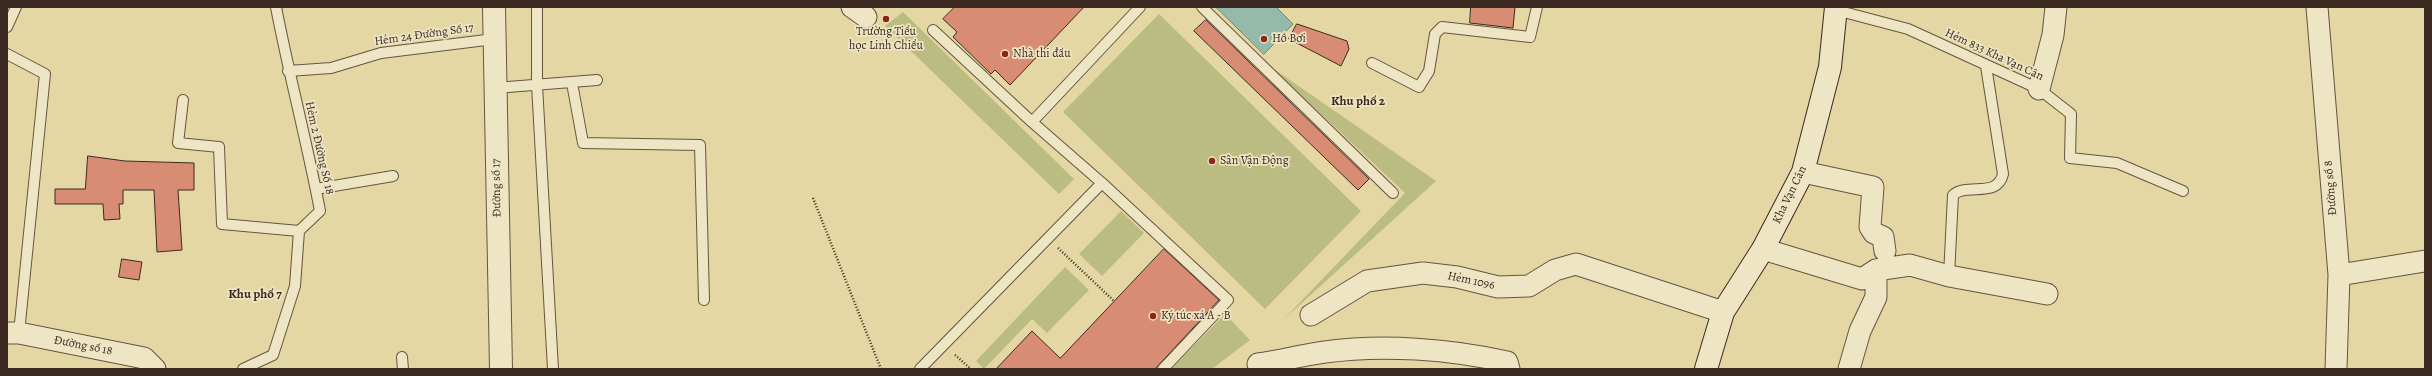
<!DOCTYPE html>
<meta charset="utf-8">
<style>
body{margin:0}
#map{position:relative;width:2432px;height:376px;overflow:hidden;background:#e4d7a3;font-family:Alegreya,serif}
canvas{display:block}
.frame{position:absolute;inset:0;border:8px solid #3c2922;pointer-events:none}
</style>
<div id="map">
<canvas width="2432" height="376"></canvas>
<div class="frame"></div>
</div>
<script>
const g = document.querySelector('canvas').getContext('2d');
g.lineJoin = 'round';
function fillPath(path, color) { g.fillStyle = color; g.fill(path, 'evenodd'); }
function stroke(path, color, width, dash) { g.strokeStyle = color; g.lineWidth = width; g.lineCap = dash ? 'butt' : 'round'; g.setLineDash(dash || []); g.stroke(path); }
function write(font, color, halo, rows, align = 'center') {
  g.font = font + ' Alegreya,serif'; g.lineWidth = 3.5; g.setLineDash([]); g.textBaseline = 'middle'; g.strokeStyle = halo; g.fillStyle = color; for (const [text, x, y, turn = 0] of rows) {
    g.save(); g.translate(x, y); g.rotate((+turn || 0) * Math.PI / 180); g.textAlign = isNaN(turn) ? turn : align; if (halo) g.strokeText(text, 0, 0); g.fillText(text, 0, 0); g.restore();
  }
}
fillPath(new Path2D(`
 M903,12l171,167 -15,15 -174,-168z
 M1159,14l202,197 -96,98 -202,-197z
 M1271,67l165,114 -153,139 122,-127z
 M1121,211l23,22 -42,43 -23,-22z
 M1065,267l24,23 -42,43 -15,-14 -48,50 -8,-8z
 M1225,314l25,26 -38,29h-41z`), '#bbbc81');
const water = new Path2D(`
 M1216,7h60l17,17 -29,30z`);
fillPath(water, '#95b9aa');
stroke(water, '#717f74', 1);
const building = new Path2D(`
 M955,7h129l-74,78 -15,-15 -4,4 -38,-37 4,-5 -14,-13z
 M1471,7h44l-2,21 -43,-5z
 M1206,20l163,159 -11,11 -164,-159z
 M1297,24l50,17 2,8 -8,17 -52,-27z
 M88,156l37,5 69,2v27h-16l4,60 -25,2 -3,-62h-31v14h-4l1,15 -16,1 -1,-16h-48v-15h30z
 M1164,249l55,51 -64,69h-159l36,-38 28,27z
 M122,259l20,3 -3,18 -20,-3z`);
fillPath(building, '#d88c73');
stroke(building, '#3c2922', 1);
const service = new Path2D(`
 M537,7v78l16,284
 M1202,7l191,186
 M1836,10l72,19 131,60 32,25 -1,44 47,5 66,28
 M7,27l9,-20
 M933,30l99,92 70,61
 M7,54l38,20 -26,259
 M1372,63l47,24 10,-16 6,-37 7,-7 88,10 7,-30
 M288,71l43,-3 50,-15 113,-14
 M572,83l11,60 117,2 4,155
 M495,88l102,-8
 M183,100l-5,43 41,4 3,77 77,7
 M1032,122l108,-115
 M316,189l77,-13
 M1949,276l4,-81c15,-13 44,4 50,-21l-17,-108
 M402,357l1,12
 M243,369l30,-14 22,-69 4,-55 21,-20c-13,-69 -31,-136 -44,-204
 M920,369l182,-186 126,117 -65,69`);
const minor = new Path2D(`
 M852,7l14,10
 M2317,7l22,268 -3,94
 M2039,89l14,-54 3,-28
 M1803,172l70,15 -3,40 4,6 9,4 2,14
 M1763,249l99,30 14,-9 34,-5 39,11 98,18
 M2339,275l86,-14
 M1311,315l56,-34 56,-8 34,4 41,10 31,-1 26,-16 21,-6 147,48
 M7,333h12l125,25 11,11
 M1258,364c22,-3 44,-9 67,-12 57,-8 126,-3 182,10l2,7
 M1849,369l11,-38 16,-34v-27`);
const tertiary = new Path2D(`
 M494,7l7,362`);
const secondary = new Path2D(`
 M1706,369l17,-57 40,-63 40,-77 27,-105 6,-60`);
stroke(service, '#665442', 12);
stroke(minor, '#665442', 23);
stroke(tertiary, '#665442', 24);
stroke(secondary, '#3c2922', 24);
stroke(new Path2D(`
 M813,198l68,171
 M1058,248l56,53
 M955,355l16,14`), '#3c2922', 2.5, [1, 2]);
stroke(service, '#ede5c3', 10);
stroke(minor, '#ede5c3', 21);
stroke(tertiary, '#ede5c3', 22);
stroke(secondary, '#ede5c3', 22);
for (const [x, y, r, color] of [
 [886,19,4,"#8f2418"],
 [1264,39,4,"#8f2418"],
 [1005,54,4,"#8f2418"],
 [1212,161,4,"#8f2418"],
 [1153,316,4,"#8f2418"]
]) { const dot = new Path2D(); dot.arc(x, y, r, 0, 2 * Math.PI); g.fillStyle = color; g.fill(dot); stroke(dot, '#ede5c3', 1.5); }
write('12px', '#3c2922', '#ede5c3', [
 ["Trường Tiểu",886,32,"center"],
 ["học Linh Chiểu",886,46,"center"],
 ["Hồ Bơi",1272,39],
 ["Nhà thi đấu",1013,54],
 ["Sân Vận Động",1220,161],
 ["Ký túc xá A - B",1161,316]
], 'left');
write('12px', '#3c2922', '#ede5c3', [
 ["Hẻm 24 Đường Số 17",424,35,-8],
 ["Hẻm 833 Kha Vạn Cân",1994,55,25],
 ["Hẻm 2 Đường Số 18",319,148,77],
 ["Đường số 17",497,188,-91],
 ["Đường số 8",2331,188,-95],
 ["Kha Vạn Cân",1790,195,-64],
 ["Hẻm 1096",1471,281,12],
 ["Đường số 18",83,346,11]
]);
write('bold 13px', '#3c2922', '#ede5c3', [
 ["Khu phố 2",1358,102],
 ["Khu phố 7",255,295]
]);
</script>
